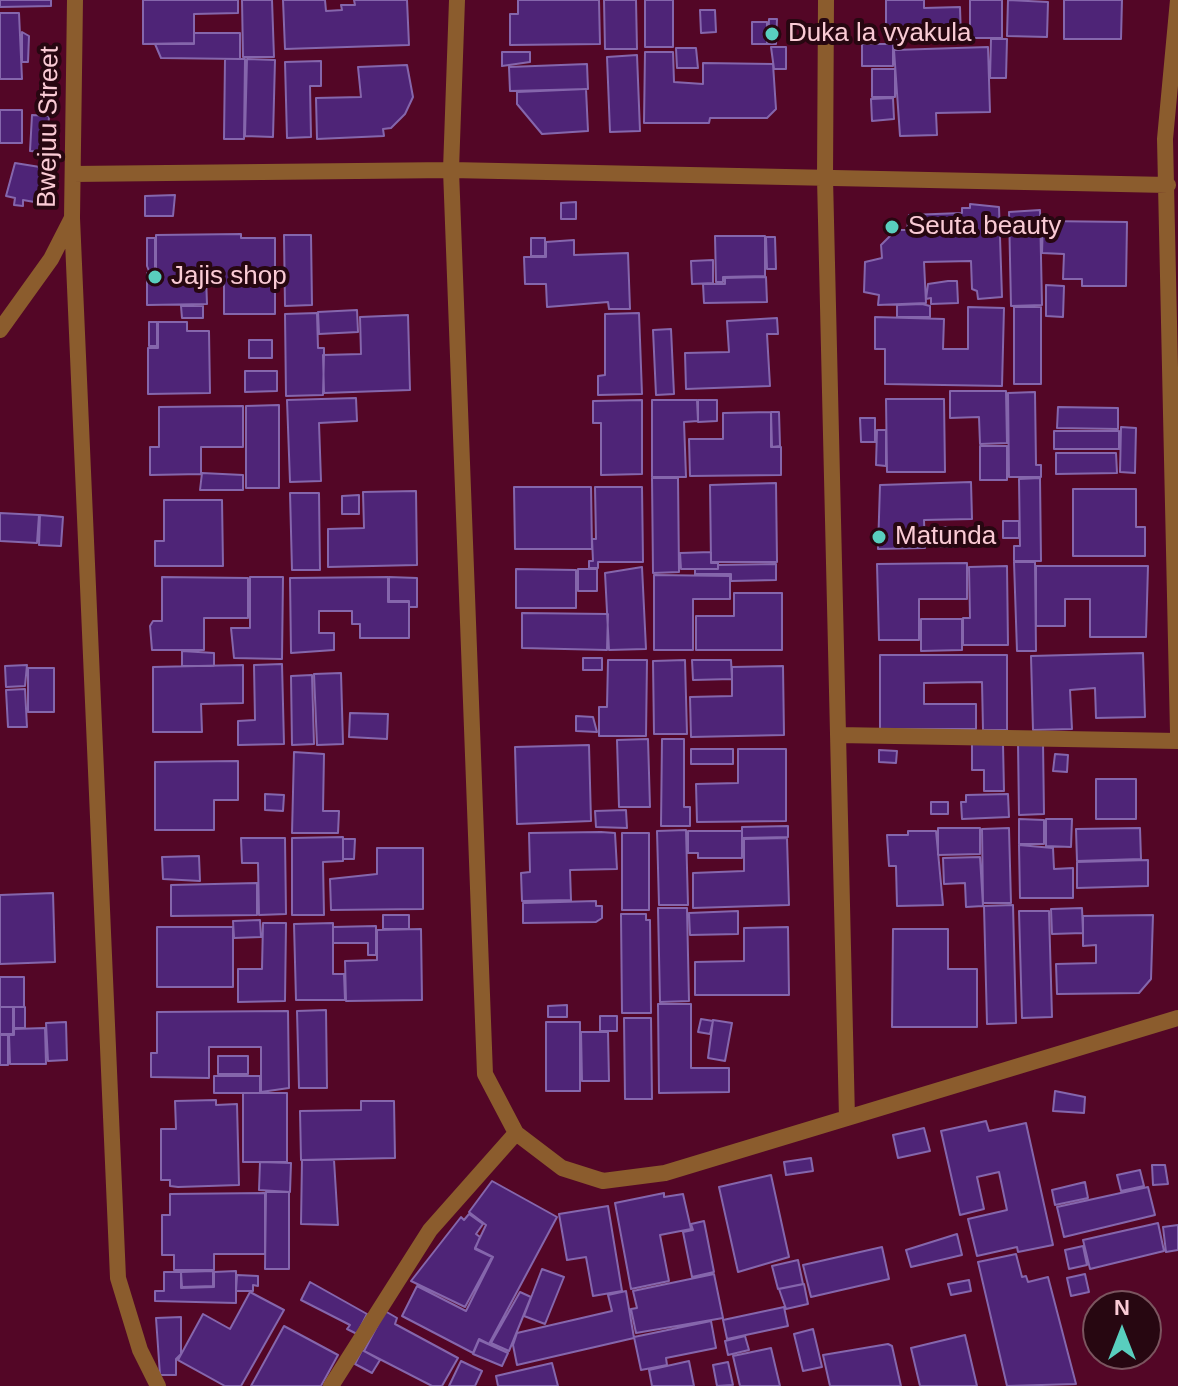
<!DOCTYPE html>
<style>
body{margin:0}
#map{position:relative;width:1178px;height:1386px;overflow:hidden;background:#530626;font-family:Arial,sans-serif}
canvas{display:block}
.north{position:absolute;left:1082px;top:1290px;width:80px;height:80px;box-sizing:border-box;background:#270711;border:2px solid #7b555f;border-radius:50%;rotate:0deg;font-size:22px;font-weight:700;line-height:32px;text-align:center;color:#facbd5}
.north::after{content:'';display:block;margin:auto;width:28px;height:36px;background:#59cebe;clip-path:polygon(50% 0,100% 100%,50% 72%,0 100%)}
</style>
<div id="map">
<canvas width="1178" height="1386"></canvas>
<div class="north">N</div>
</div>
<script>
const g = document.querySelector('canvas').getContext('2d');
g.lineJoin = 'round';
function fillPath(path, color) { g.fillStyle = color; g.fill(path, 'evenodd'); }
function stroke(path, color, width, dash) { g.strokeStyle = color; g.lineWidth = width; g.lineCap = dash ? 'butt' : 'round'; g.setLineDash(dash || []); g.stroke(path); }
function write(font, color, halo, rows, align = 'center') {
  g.font = font + ' Arial,sans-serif'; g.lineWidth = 8; g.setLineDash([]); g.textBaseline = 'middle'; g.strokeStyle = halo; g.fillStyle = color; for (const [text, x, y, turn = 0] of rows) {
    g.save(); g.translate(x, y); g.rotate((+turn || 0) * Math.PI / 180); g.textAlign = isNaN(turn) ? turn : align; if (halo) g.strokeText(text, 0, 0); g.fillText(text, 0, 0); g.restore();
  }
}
const building = new Path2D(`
 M0,0h51v6l-51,1z
 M143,0h95v13l-44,1v29l-51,1z
 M242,0h30l2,57h-31z
 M283,0h42l1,11 16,-1 -1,-5h14l-1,-5h53l2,45 -124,4z
 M518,0h81l1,44 -90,1v-31h8z
 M604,0h32l1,49h-32z
 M645,0h28v47h-28z
 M886,0h38v8l36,-1 1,32h-75z
 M970,0h32v38h-32z
 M1008,0l40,2 -1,35 -40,-1z
 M1064,0h58l-1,39h-57z
 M700,10h15l1,22 -15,1z
 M0,13h19l3,66h-22z
 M769,19h8l-1,25h-8z
 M752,22h15v22h-15z
 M22,32l7,4 -1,26h-6z
 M194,33h46v26l-79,-1 -6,-14h39z
 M991,39h16l-1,39h-16z
 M862,44h31v22h-31z
 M771,47h15v22h-12z
 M988,47l2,65 -54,1 1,22 -37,1 -6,-86z
 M676,48h20l2,20h-21z
 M502,52h28v10l-28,4z
 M645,52h28l1,30 29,2v-21l70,1 3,45 -9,9h-57l-1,5h-65z
 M637,55l3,76 -30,1 -3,-75z
 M225,59h20l-1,80h-20z
 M247,59l28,1 -2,77 -28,-1z
 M321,61v25h-11l1,51 -24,1 -2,-76z
 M587,64l1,25 -78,2 -1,-24z
 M407,65l6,32 -8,17 -14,14 -8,1 1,7 -67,3 -1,-41 45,-1 -3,-30z
 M872,69h23v28h-23z
 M586,89l2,42 -46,3 -25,-30v-12z
 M893,98l1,21 -22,2 -1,-22z
 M0,110h22v33h-22z
 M32,115l17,1 -2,36 -17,-1z
 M15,163l31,5 -6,35 -17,-3v6l-9,-1 1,-7 -9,-2z
 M175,195l-2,21h-28v-20z
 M576,202v17h-15v-16z
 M970,204l29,3 3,90 -24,2 -1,-8 -5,-2 -1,-28 -47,1 2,41 -48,2 1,-10 -15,-3 1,-30 17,-4 -1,-13 15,-15h11l2,-15 53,-2v-5h8z
 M1040,210l2,95 -31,1 -2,-94z
 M1043,221l84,1 -1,64h-44v-7h-19l1,-25 -22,-1z
 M241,234v4h34v76h-51v-38h-18l1,28 -60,1v-32h9v-38z
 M284,235h27l1,70 -27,1z
 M715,236h50v40l-42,1v5h-7z
 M766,237h9l1,32h-9z
 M147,238h8v33h-6l-2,-5z
 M531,238h14v18h-14z
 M574,240v15l54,-2 2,56h-21l-1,-7 -61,5 -1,-23h-21l-1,-27h22v-15z
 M713,260v23l-21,1 -1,-23z
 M766,277l1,25 -63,1 -1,-19h22v-6z
 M948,281h9l1,22 -27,1v-6l-5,1 2,-15z
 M1046,285l18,1 -1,31 -17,-1z
 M922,304l8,2v11h-33v-12z
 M181,306h22v12h-21z
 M968,307l36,1 -2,78 -117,-2v-35h-10v-32l69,2 -1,30h25z
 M1014,307h27v77h-27z
 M357,310l1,22 -39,2 -1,-22z
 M317,313l1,35h6v6l-1,41 -37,1 -1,-82z
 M639,313l3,81 -44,1v-19l7,-1v-61z
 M408,315l2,75 -86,3 -1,-38 38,-1 -1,-37z
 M777,318l1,16h-11l3,52 -84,3 -1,-36 44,-1 -2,-31z
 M149,322h8v24h-8z
 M158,322h29v9h22l1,62 -62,1v-46h10z
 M671,329l3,65 -18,1 -3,-65z
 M249,340h23v18h-23z
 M245,371h32v20l-32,1z
 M950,391h56l1,52 -27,1 -1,-27 -29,1z
 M1035,392l1,73h5v12h-32l-1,-84z
 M356,398l1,23 -38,2 2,58 -31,1 -3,-82z
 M886,399h58l1,73h-58z
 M642,400v74l-41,1v-52h-8v-22z
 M652,400h45l1,21 -14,1 2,55h-34z
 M698,400h19v21l-19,1z
 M279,405v83h-33v-82z
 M243,406v41h-42v27l-51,1v-28h9v-40z
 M1058,407l60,1v21l-61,-1z
 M771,412v35h10v28l-91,1 -1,-37h34v-26z
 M771,412h8l1,34 -8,1z
 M860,418h15v24h-14z
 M1121,427l15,1 -1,45 -15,-1z
 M877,430h9v36l-10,-1z
 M1054,431h65v18h-65z
 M980,446h27v34h-27z
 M1056,453h60l1,20 -61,1z
 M202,473l41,2v15h-43z
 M652,478h26l1,94 -26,1z
 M1040,478l1,83h-27v-15h6l-1,-67z
 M971,482l1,37 -48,1 1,28 -47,1 2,-64z
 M776,483l1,79h-66l-1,-77z
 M514,487h77l1,62h-77z
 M595,487h47l1,75h-45v6h-9v-7h4l-1,-22h4z
 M1073,489h63v38h9v29h-72z
 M416,491l1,74 -89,2v-38l36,-1 -1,-36z
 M290,493h29l1,77h-28z
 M359,495v19h-17v-18z
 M164,500h58l1,66h-68v-25h9z
 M0,513l39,2 -2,28 -37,-2z
 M40,515l23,2 -2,29 -22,-1z
 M1003,521h16v17h-16z
 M938,527l19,1 -1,19 -18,-1z
 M711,552v11h7v6h-37l-1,-16z
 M1014,562h21l1,89h-19z
 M967,563v36h-48v41h-40l-2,-76z
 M776,564v16l-45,1v-7h-36v-5h23v-4z
 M1007,566l1,79h-45v-27h7l-1,-51z
 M1036,566h112l-2,71h-56v-38h-25v27h-29z
 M642,567l4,82 -37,1 -4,-77z
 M516,569l60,1v38h-60z
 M578,569h19v22h-19z
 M654,575l76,1v23h-37v51h-39z
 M162,577l86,1v40h-44v32h-52l-2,-24 3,-5h9z
 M250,577h33l-1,82 -48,-1 -3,-30h19z
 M388,577v25h21v36h-49v-14h-8v-13h-33v22h15v17l-43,3 -1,-75z
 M389,577l28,1v29h-8v-6h-20z
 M734,593h48v57h-86v-34h38z
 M522,613l86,1 -1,36 -85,-2z
 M921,619h41v31l-41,1z
 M182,651l32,2v13h-32z
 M1143,653l2,64 -49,1 -1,-30 -25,2 2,39 -39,1 -2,-74z
 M880,655h127v75h-24l-1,-48 -58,1v21h52v25h-96z
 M583,658h19v12h-19z
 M608,660h39l-1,76h-47v-29h8z
 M685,660l2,74h-33l-1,-73z
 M692,660h39l1,19 -39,1z
 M282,664l2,80 -46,1v-24l17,-1 -1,-55z
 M27,665l-2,21 -19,1 -1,-21z
 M243,665v38l-42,1 1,28h-49v-65z
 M783,666l1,69 -93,2 -1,-40 42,-1v-29z
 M28,668h26v44h-26z
 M341,673l2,71 -26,1 -3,-71z
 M312,675l2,69 -22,1 -1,-69z
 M25,689l2,38h-19l-2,-37z
 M350,713l38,1 -1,25 -38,-2z
 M576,716l17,1 4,15 -21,-1z
 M648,739l2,68h-31l-2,-67z
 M662,739h22v68h6v19h-29z
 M1043,742l1,72 -25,1 -1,-72z
 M972,744h31l1,47h-20v-21h-12z
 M589,745l2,76 -74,3 -2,-77z
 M691,749h42v15h-42z
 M738,749h48v72l-89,1 -1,-38 42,-1z
 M879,750l18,1 -1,12 -17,-1z
 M294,752l30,2 -1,57h16l-1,22h-46z
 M1055,754l13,1 -1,17 -14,-1z
 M238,761v39h-24v30h-59v-68z
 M1096,779h40v40h-40z
 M265,794l19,1 -1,16 -18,-1z
 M1008,794l1,23 -47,2 -1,-17h5v-7z
 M931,802h17v12h-17z
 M626,810l1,18 -31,-1 -1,-16z
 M1019,819l25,1v24h-25z
 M1046,819h26l-1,28 -25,-1z
 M788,826v11l-46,1v-11z
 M938,828h42v26l-42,1z
 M1009,828l2,75h-28l-1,-74z
 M1140,828l1,31 -64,2 -1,-32z
 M686,830l2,75h-29l-2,-74z
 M688,831h54v27h-44v-5h-10z
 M908,831h28l7,74 -46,1 -1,-40h-7l-2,-31h21z
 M601,832l14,1 2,36 -47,1 1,30 -49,1 -1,-28 9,-1 -1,-39z
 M622,833h27v77h-27z
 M343,837v24l-20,1 1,53h-32v-77z
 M241,838h44l1,76 -27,1 -1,-52h-16z
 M787,838l2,67 -96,3v-35l51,-2v-32z
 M343,839h12l-1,20h-11z
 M1019,845l34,3 1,21 19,-1v30h-53z
 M377,848h46v61l-92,1 -1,-31 47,-5z
 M199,856l1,25 -37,-2 -1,-22z
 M980,857l3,49 -17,1 -1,-24 -21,1 -1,-26z
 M1148,860v26l-71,2v-26z
 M257,883v32l-86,1v-31z
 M53,893l2,69 -55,2v-69z
 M596,901v5h6v12l-6,4 -73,1v-20z
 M1013,905l3,118 -29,1 -3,-118z
 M658,908h29l2,93 -29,1z
 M1082,908l1,25 -31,1 -1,-25z
 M738,911v23l-48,1 -1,-22z
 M1019,911h30l3,106 -30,1z
 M621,914h25v6h4l1,93h-29z
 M383,915h26v14h-26z
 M1153,915l-2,64 -12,14 -82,1 -1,-30 40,-1v-18l-13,1v-30z
 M260,920l1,17 -27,1 -1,-17z
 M263,923h23l-1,78 -47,1v-33h24z
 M333,923v51h11l1,26h-49l-2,-76z
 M376,926v29h-8v-12h-35v-16z
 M157,927h76v60h-76z
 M788,927l1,68h-94v-33l49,-1v-33z
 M421,929l1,71 -76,1 -1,-40 32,-1v-30z
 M893,929h55v40h29v58h-85z
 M0,977h24v30h-24z
 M658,1004h33v64h38v24l-70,1z
 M567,1005v12h-19v-11z
 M0,1007h13v27h-13z
 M14,1007h11v21h-11z
 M326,1010l1,78h-28l-2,-77z
 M288,1011l1,77 -28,4v-45h-52v31l-58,-1v-24h6v-41z
 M600,1016h17v15h-17z
 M624,1018h27l1,81h-27z
 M701,1019l12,2 -3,13 -12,-2z
 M713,1020l19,3 -7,38 -17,-3z
 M66,1022l1,38 -19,1 -2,-38z
 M546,1022h34v69h-34z
 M45,1028l1,36h-36l-1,-29h5v-6z
 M581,1032h27l1,49h-27z
 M0,1035h8v30h-8z
 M218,1056h30v18h-30z
 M214,1076h46v17h-46z
 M1055,1091l30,6 -1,16 -31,-2z
 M243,1093h44v69h-44z
 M216,1100v5l21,-1 2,81 -61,2 -8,-1v-6h-9v-51h15l-1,-28z
 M361,1101h33l1,57 -94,2 -1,-49 61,-1z
 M986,1121l3,10 37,-8 27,122 -35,7 -1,-5 -40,9 -9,-37 39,-9 -8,-38 -22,5 7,32 -24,6 -19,-84z
 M924,1128l6,23 -32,7 -5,-23z
 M811,1158l2,13 -27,4 -2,-13z
 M302,1160h32l4,65 -37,-1z
 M260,1162l31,1 -1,29 -31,-2z
 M1152,1165h13l3,19 -15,1z
 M1140,1170l4,16 -23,5 -4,-16z
 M771,1175l18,82 -51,15 -19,-85z
 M492,1181l65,36 -68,127 -10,-5 -6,14 -71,-37 15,-30 49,25 27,-54 -18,-9 11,-23 -17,-13z
 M1085,1182l3,16 -33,7 -3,-15z
 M1148,1187l7,28 -91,22 -7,-30z
 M266,1192h23v77h-24z
 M265,1193v61h-51v16h-40v-15h-12v-40h8v-21z
 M664,1193v4l19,-3 8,35 -31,6 9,46 -38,8 -16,-86z
 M608,1206l14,85 -29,5 -7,-39 -19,3 -8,-46z
 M469,1214l14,10 -7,10 4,3 -5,12 17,8 -27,50 -54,-26 50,-64 3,3z
 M704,1221l10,51 -22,5 -9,-45 10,-2 -2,-6z
 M1158,1223l6,28 -74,18 -7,-29z
 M1178,1225v25l-12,2 -3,-25z
 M957,1234l5,21 -51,12 -5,-17z
 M1083,1246l4,19 -18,4 -4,-19z
 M882,1247l7,32 -78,18 -8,-32z
 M1016,1254l6,23 4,-1 2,6 20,-5 28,107 -69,2 -29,-124z
 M798,1260l5,24 -25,5 -6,-23z
 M542,1269l22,8 -19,47 -21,-8z
 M213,1271v15l-31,1 -1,-15z
 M236,1271v32l-81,-2v-10h9v-19h17v16l33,-1v-15z
 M714,1274l9,44 -87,15 -5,-24 6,-1 -4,-17z
 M1085,1274l4,18 -18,4 -4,-18z
 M237,1275l21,1v10l-5,-1v6h-17z
 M969,1280l2,11 -20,4 -3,-11z
 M310,1282l57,32 -10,20 -10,-5 3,-4 -49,-25z
 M804,1284l4,20 -22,5 -7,-20z
 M626,1291l8,47 -117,27 -4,-20 4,-12 95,-22 -4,-16z
 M250,1292l34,18 -43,76h-16l-47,-26 25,-46 27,15z
 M520,1292l11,5 -22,54 -18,-8z
 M784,1307l4,19 -61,13 -4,-19z
 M385,1311l12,7 -2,6 63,34 -16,28h-10l-68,-35z
 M181,1317v37l-5,5v16h-16l-4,-57z
 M711,1321l5,27 -50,10 1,7 -26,5 -7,-33z
 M284,1326l54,29 -17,31h-70z
 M813,1329l9,38 -19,4 -9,-37z
 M965,1335l12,51h-57l-9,-38z
 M745,1336l4,14 -21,5 -3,-14z
 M479,1340l29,13 -6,13 -29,-12z
 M888,1344l4,2 9,40h-71l-7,-31z
 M771,1348l9,38h-40l-7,-30z
 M362,1350l18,10 -8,13 -17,-9z
 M461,1361l21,10 -7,15h-26z
 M689,1361l5,25h-42l-3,-16z
 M728,1362l5,23 -16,1 -4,-21z
 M552,1363l6,23h-60l-2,-10z`);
fillPath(building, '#4e2477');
stroke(building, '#8566ac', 2);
stroke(new Path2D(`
 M457,0l-6,170 34,904 31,59 46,35 41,13 62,-8 513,-155
 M826,0l-1,178 22,940
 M1178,0l-13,139 13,594
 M73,174l378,-4 717,15
 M72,218l46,1060 22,72 18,36
 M0,330l51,-71 21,-41 3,-218
 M838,735l340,6
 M331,1386l99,-156 86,-97`), '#8b5c2d', 16);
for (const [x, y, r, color] of [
 [772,34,8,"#59cebe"],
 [892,227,8,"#59cebe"],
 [155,277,8,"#59cebe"],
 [879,537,8,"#59cebe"]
]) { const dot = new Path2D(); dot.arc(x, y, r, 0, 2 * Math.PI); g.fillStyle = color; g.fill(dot); stroke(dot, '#270711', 3); }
write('26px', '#facbd5', '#270711', [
 ["Duka la vyakula",788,34],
 ["Seuta beauty",908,227],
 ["Jajis shop",171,277],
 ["Matunda",895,537]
], 'left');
write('26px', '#facbd5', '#270711', [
 ["Bwejuu Street",49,127,-89]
]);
</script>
